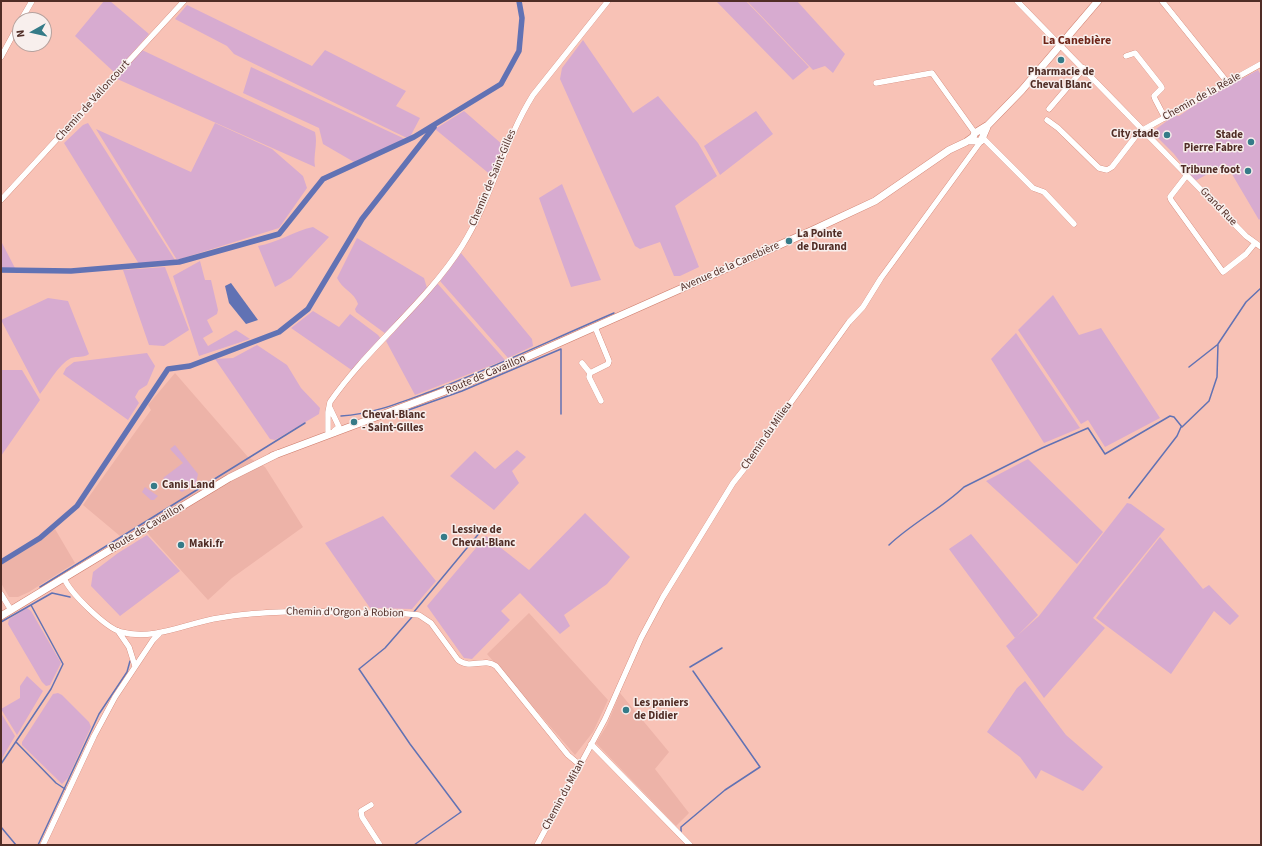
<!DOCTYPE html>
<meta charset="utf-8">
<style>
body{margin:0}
#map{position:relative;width:1262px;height:846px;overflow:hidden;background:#f8c2b6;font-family:"Source Sans 3",sans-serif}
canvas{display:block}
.frame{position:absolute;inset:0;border:2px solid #502d26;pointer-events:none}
.north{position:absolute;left:12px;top:12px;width:40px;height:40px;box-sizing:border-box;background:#f8efed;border:1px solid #b5a19d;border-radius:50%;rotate:262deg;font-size:11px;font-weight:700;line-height:16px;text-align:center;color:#502d26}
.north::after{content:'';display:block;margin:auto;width:14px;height:18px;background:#357b88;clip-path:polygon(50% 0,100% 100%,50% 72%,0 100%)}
</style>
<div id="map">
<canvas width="1262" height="846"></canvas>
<div class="frame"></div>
<div class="north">N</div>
</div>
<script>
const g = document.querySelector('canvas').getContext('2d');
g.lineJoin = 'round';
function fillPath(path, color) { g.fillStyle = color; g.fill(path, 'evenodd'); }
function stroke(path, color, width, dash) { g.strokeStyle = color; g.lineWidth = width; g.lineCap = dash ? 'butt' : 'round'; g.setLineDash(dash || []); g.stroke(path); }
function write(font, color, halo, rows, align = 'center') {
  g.font = font + ' "Source Sans 3",sans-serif'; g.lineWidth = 3; g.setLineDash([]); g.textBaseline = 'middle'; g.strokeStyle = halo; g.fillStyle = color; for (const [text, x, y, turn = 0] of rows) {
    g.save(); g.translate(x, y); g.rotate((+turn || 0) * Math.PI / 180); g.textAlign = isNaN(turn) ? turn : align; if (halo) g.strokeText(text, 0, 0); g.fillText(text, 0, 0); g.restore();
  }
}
fillPath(new Path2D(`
 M175,373l73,84 17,10 38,60 -71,51 -24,22 -68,-75 -20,11 -37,-31 68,-95 -3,-5z
 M55,529l20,34 -46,29 -11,5h-9l-8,-14v-18z
 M529,613l79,87 -15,32 -18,23 -88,-101z
 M620,693l49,59 -14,17 34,44 -13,13 -80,-83 11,-18z`), '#edb3a8');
fillPath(new Path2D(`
 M104,1h6l39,33 -34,39 -40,-37z
 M716,1h30l63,66 -16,13z
 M747,1h50l48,53 -12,19 -8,-7 -12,4z
 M187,5l125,61 13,-16 81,41 -10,15 24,12 -11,21 -175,-85 -7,-8 -52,-27z
 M583,40l50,73 25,-17 40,47 19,33 -42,30 24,61 -19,9h-6l-14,-34 -20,7 -5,-3 -75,-167 2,-11z
 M142,50l173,82c3,12 -2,23 0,35l-200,-89z
 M251,67l154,72 -51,23 -31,-18 -4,-16 -76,-35z
 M1258,70l3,5v143l-2,2 -33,-56 -31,17 -21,-27 -22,-22 23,-17 4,1 20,-14z
 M464,111l39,34 -11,31 -57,-47z
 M756,111l17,23 -53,41 -16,-29z
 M88,123l87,137 -36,4 -75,-121 19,-18z
 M215,123l57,26 31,27 4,12 -28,40 -102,32 -81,-131 95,43z
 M562,184l39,96 -30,7 -32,-89z
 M313,227l16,10 -38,41 -16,9 -17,-41c19,-3 36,-15 55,-19z
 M357,238l67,40 3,10 -41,46 -30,-22 -1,-3 3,-5c-3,-11 -16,-15 -21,-26z
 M1,241l15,29 -15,-1z
 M461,253l71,86 1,7 -25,12 -68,-77z
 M200,261l5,19h6l7,30 -1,4 -10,6 6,12 -10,6 5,8 28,-16 14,9 -51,17 -26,-80z
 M165,267l24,63 -25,16 -15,-1 -26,-75z
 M437,283l68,77 -90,35 -29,-54z
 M1053,295l26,40 22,-7 59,90 -55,29 -17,-27 -7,4 -63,-94z
 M48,298l20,3 21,53c-5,4 -12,2 -18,4 -13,7 -22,25 -31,36l-39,-74z
 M313,311l26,16 11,-13 28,21 3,4 -28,32 -62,-43z
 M1016,333l64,95 -36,15 -53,-84z
 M257,345l30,20 14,23 19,20 -1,6 -44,26 -5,-1 -55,-80 18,-1z
 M147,353l8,13 -8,19 -8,5 -4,7 4,6 -11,17 -65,-46 3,-6 8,-6z
 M1,370h21l18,30 -39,56z
 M175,445l23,29 -2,9 -14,9 -19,-14 20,-15 -13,-14z
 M517,450l9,7 -14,14 7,12 -25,27 -44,-34 25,-25 20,18z
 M1028,459l75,73 -26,32 -91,-83z
 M145,487l13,9 -4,4h-3l-9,-8z
 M1127,503l4,1 34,25 -72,89 12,10 -61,70 -38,-52 33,-30z
 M585,513l45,44 -23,27 -43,31 6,11 -10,8 -40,-41 -19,18 9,9 -38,39 -8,-1 -37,-52 59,-70 43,34z
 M383,516l53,65 -24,28 -42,-1 -45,-65z
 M971,534l67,81 -23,23 -66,-89z
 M147,535l33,36 -60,45 -29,-30 2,-14 25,-19z
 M1160,537l43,52 6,-4 30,31 -9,9 -16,-14 -43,63 -75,-56z
 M27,608l4,3 30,52 -11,22 -4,1 -4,-4 -34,-58 1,-5z
 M27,676l16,15 -26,44 -16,-26 19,-11v-12z
 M1025,681l41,54 37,32 -20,24 -42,-21 -5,9 -16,-22 -33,-25 30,-44z
 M58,693l4,2 27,27 2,5 -23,51 -6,6 -40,-39v-3l31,-48z
 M1,713l14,23 -14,24z`), '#d7abd0');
fillPath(new Path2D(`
 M231,283l27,37 -12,4 -17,-21 -4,-17z`), '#6172b4');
stroke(new Path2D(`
 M1189,367l28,-22
 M341,416c32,-2 61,-14 91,-25 61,-23 121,-52 182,-78
 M386,418l76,-27 99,-42v65
 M1129,498l48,-62 4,-9
 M889,545c23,-22 52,-36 75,-58l78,-39 46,-20 17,26 65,-38 4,1 8,10 27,-26 8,-24 1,-33 28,-42 15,-14
 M40,587l265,-164
 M413,613l68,-82
 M412,617l-27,31 -26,21 51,75 51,68 -47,33
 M1,622l51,-29 18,4
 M690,667l32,-19
 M16,742l40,41 9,6
 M1,764l50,-75 12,-25 -32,-59
 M1,827l15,18
 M681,833v-6l44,-37 35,-23 -67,-96
 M38,845l61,-131 28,-42 3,-11`), '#6172b4', 1.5);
stroke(new Path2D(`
 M1,270l70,1 108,-9 100,-28 44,-55 91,-42 87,-53 18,-33 3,-33 -3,-17
 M1,562l39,-24 37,-32 91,-137 22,-3 89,-34 29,-23 54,-90 72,-92`), '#6172b4', 5.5);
const minor = new Path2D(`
 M1017,1l229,235 15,11
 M1162,1l66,82
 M21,20l11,-19
 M1126,56l9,-3 26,33 1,2 -8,8 1,3 10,19
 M1,57l19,-35
 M876,83l56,-10 43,60
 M1049,109l35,-41
 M1047,120l11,8 41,40 8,2 5,-3 27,-35 122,-68
 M983,138l50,50 11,4 30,32
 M1187,175l-17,22 1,3 52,72 23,-18 9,-11
 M1,200l183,-199
 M595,327l14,34 -1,3 -18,9 -1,4 12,24
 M582,363l8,10
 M330,408l9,19 -5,4
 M334,433h-5l-1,-2v-19l2,-10c39,-56 95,-98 132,-156 30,-48 41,-103 71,-151l75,-94
 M64,578c6,15 42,50 57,54 34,9 65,-9 98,-14 46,-8 93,-7 140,-5 20,0 41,-1 60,2l12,8 27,37c13,10 26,-3 38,6l72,89 12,10
 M1,594l10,16
 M118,631l11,16 6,19
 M591,744l99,101
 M371,805l-10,6 1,6 18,28
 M43,845l51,-109 21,-39 38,-57 6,-6
 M537,845l68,-126 36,-81 22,-41 70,-114 19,-24 11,-18 86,-119 14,-15 18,-29 100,-137`);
const major = new Path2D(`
 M968,141h13l6,-14
 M272,456l208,-78 333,-148 62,-29 74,-51 17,-8 7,-5 2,-4 13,-8 34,-35 76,-89
 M1,616l228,-138 48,-24`);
stroke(minor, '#cc7968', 6);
stroke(major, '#cc7968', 8);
stroke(minor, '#fff', 5.5);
stroke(major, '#fff', 7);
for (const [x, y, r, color] of [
 [1061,60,4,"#357b88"],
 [1167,135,4,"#357b88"],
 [1251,142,4,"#357b88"],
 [1248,171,4,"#357b88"],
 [789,241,4,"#357b88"],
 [354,422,4,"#357b88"],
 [154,486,4,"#357b88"],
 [444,537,4,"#357b88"],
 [181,545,4,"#357b88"],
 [626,710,4,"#357b88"]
]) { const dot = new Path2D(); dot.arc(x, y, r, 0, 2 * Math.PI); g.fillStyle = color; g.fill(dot); stroke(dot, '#f8efed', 1.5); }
write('bold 11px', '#502d26', '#f8efed', [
 ["Pharmacie de",1061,73,"center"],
 ["Cheval Blanc",1061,86,"center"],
 ["City stade",1159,135,"right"],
 ["Stade",1243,136,"right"],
 ["Pierre Fabre",1243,149,"right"],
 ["Tribune foot",1240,171,"right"],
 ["La Pointe",797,235],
 ["de Durand",797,248],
 ["Cheval-Blanc",362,416],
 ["- Saint-Gilles",362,429],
 ["Canis Land",162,486],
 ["Lessive de",452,531],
 ["Cheval-Blanc",452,544],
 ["Maki.fr",189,545],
 ["Les paniers",634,704],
 ["de Didier",634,717]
], 'left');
write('11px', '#502d26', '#f8efed', [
 ["Chemin de la Réale",1202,97,-29],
 ["Chemin de Valloncourt",93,101,-48],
 ["Chemin de Saint-Gilles",493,178,-67],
 ["Grand Rue",1218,207,46],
 ["Avenue de la Canebière",730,267,-24],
 ["Route de Cavaillon",486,375,-23],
 ["Chemin du Milieu",767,436,-55],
 ["Route de Cavaillon",147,528,-31],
 ["Chemin d'Orgon à Robion",345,613,1],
 ["Chemin du Mitan",564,795,-62]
]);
write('bold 12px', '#6e2417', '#f8efed', [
 ["La Canebière",1077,41]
]);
</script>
